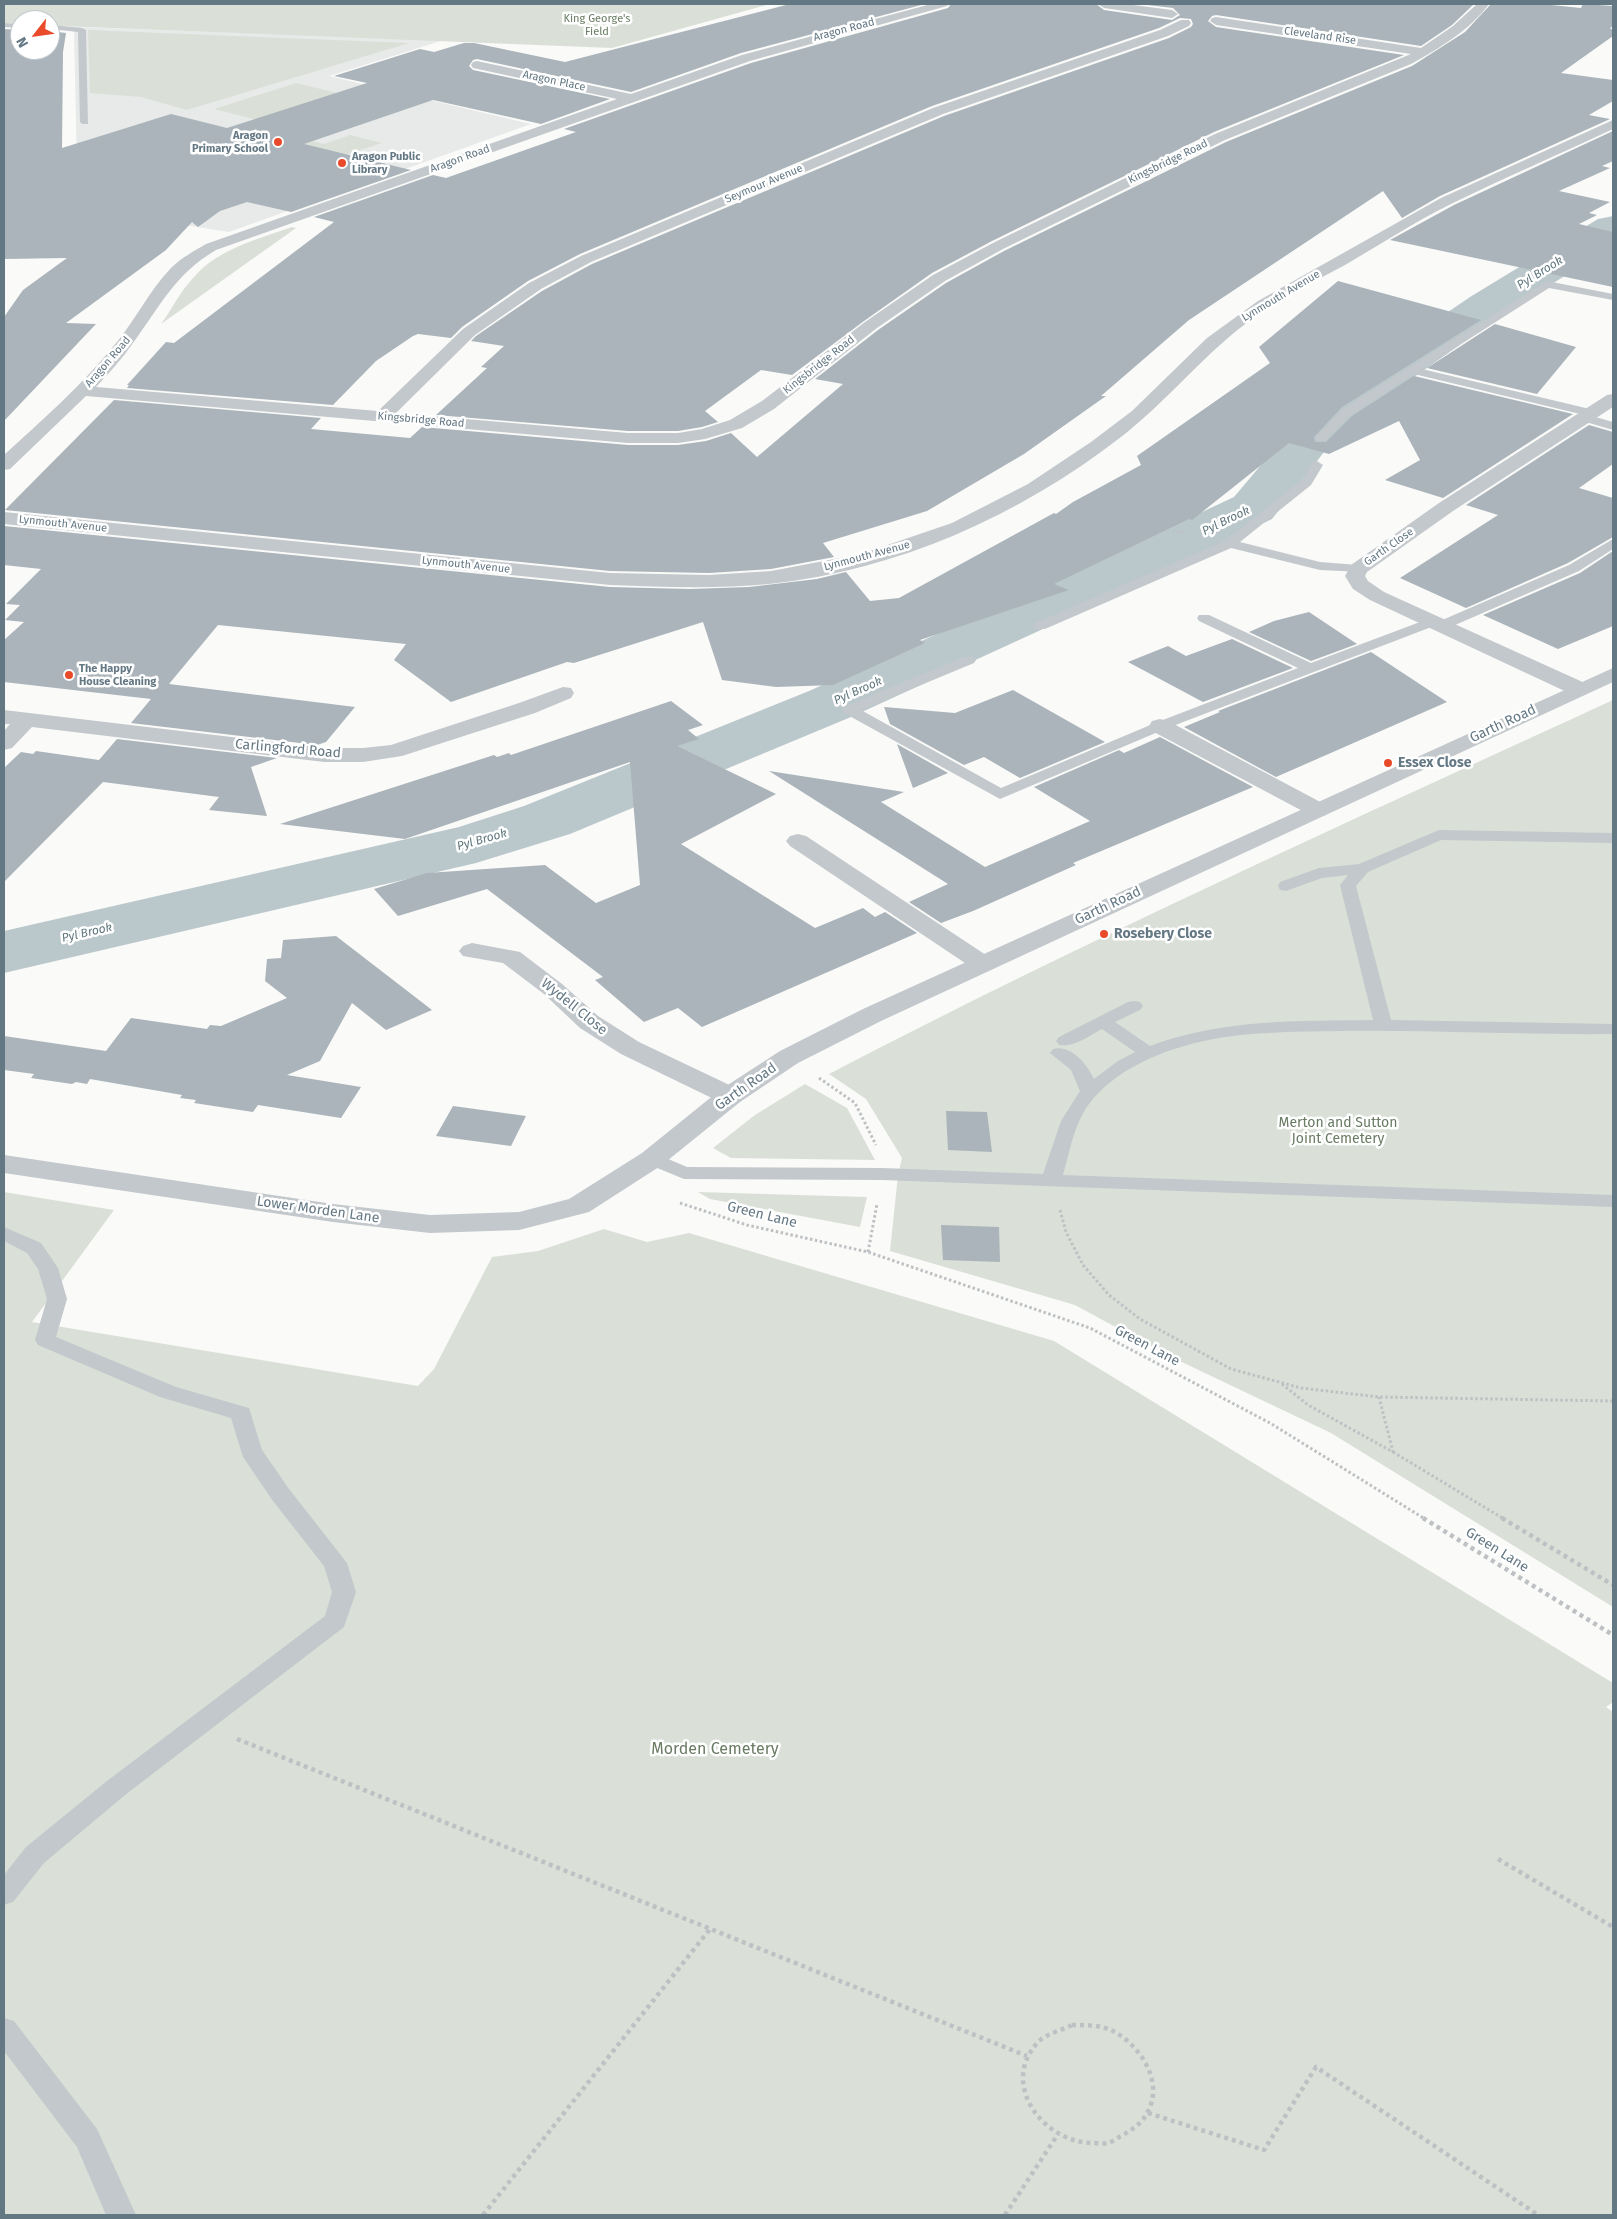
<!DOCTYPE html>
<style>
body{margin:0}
#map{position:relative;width:1617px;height:2219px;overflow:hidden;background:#fafaf8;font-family:"Fira Sans",sans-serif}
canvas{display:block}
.frame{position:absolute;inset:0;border:5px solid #647884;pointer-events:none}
.north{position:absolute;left:10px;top:10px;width:50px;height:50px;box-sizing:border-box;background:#fff;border:1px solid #c1c9ce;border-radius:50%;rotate:240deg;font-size:14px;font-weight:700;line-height:20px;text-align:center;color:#647884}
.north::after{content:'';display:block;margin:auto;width:18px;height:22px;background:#e84a2a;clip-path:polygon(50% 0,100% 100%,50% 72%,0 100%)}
</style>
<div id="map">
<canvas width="1617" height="2219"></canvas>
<div class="frame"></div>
<div class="north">N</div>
</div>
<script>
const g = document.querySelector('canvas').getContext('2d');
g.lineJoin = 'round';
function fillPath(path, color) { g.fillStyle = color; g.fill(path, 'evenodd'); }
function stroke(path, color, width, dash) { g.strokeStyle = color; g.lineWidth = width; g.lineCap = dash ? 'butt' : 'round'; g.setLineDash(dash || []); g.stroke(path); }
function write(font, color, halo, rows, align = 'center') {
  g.font = font + ' "Fira Sans",sans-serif'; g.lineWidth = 5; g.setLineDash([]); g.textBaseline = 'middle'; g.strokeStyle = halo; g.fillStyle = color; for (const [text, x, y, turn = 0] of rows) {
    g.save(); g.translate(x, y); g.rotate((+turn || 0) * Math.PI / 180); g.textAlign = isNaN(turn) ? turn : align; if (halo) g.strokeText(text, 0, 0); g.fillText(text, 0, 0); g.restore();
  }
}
fillPath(new Path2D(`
 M50,26l394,14 -115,36 202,48 -302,108 -155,-24 3,-42 -3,-136z`), '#e8eae9');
fillPath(new Path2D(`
 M4,4h766l-158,44 -526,-21 -36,-1v-6h-30v4l-16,-1z
 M88,30l321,13 -222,67 -46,-13 -51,-4z
 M296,83l79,19 -82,27 -79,-20z
 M278,132l46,12 26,-9 32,8 -37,12 -43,2z
 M292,227l4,1 -135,96c11,-15 20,-34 33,-47 24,-28 64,-38 98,-50z
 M1613,700v907l-282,-174 -164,-78 -92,-50 -185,-54 8,-76 4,-17 -36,-59 -37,-25c257,-134 521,-253 784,-374z
 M805,1084l42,24 28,52 -144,-2 -18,-10 42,-33z
 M4,1192l110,18 -82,112 386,64 16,-17 58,-112 46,-6 66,-22 43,13 42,-9 365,108 559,342v19l-7,5 7,5v503h-1609z
 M698,1192l169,5 -7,30 -150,-28z`), '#dae0d7');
fillPath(new Path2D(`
 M1613,216v30l-111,69 -143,101 -21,18 -66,85 -205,99 -216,99 -281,117 -94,29 -472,110v-42l455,-104 65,-21 285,-115 218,-97 207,-97 70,-83 21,-18 145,-99 128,-78z`), '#bbc8cb');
fillPath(new Path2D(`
 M790,4h135l-184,49 -110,39 -154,-33 -4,1 -4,6 4,4 137,29 -69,25 -108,-24 -129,44 107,26 -120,42 -44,-10 -27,9 -22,16 -6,-5 -26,28 -100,73 30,1 -92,97v-104l19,-27 44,-32 -63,1v-230l16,1v20h30v-19l16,2 -3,19 -1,96 109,-34 56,14 140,-45 -33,-7 86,-27 14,3 30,-9h10l91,19z
 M951,4h145l8,6 68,10 8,-5 -7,-7 -34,-4h335l-22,21 -31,21 -205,-31 -4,1 -4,5 8,6 188,28 -190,77 -222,109 -60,32 -68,48 -72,54 -31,-5 -56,41 13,11 -16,5 -24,4h-50l-192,-16 51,-47 -6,-1 23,-21 -33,-5 5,-5 66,-45 50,-27 352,-148 225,-78 22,-11 2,-3 -2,-5 -11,-1 -21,10 -227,78 -352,148 -52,27 -66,46 -11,11 -33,-4 -5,2 -37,25 -43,44 -206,-17 2,-3h-2l39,-43 8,1 160,-121 -20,-5 119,-42 13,3 130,-46 -12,-3 187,-66 197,-55z
 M1491,4h50l40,4 2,-4 30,2v19l-3,4h3v7l-52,37 52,7v21l-24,14 21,4 -170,77 -38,22 -19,-27 -194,129 -88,76h5l-82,58 -97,57 -104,32 11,14 -63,12 -62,4 -99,-2 -605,-61 109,-110 207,18 -10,11 99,9 12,-11 206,18h50l28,-4 25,-8 26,24 86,-73 -28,-5 63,-49 68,-47 58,-32 222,-109 186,-76 53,-34z
 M1613,131v30l-11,5 8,2 -51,23 51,11 -21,11 8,2 -18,9 34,8v55l-223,-47 64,-35z
 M1338,281l143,39 -139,87 -28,30 1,5h11l26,-26 62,-40 159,38 -130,84 -58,-18 35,-20 -21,-39 -70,33 -40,-11 -97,77 -3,-1 -135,65 15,6 -149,50 5,3 -92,42 -57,2 -54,-7 -19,-58 -129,41 -7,-1 -116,40 -57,-42 12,-16 -188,-19 -49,59 186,23 -29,35 -9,3 -186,-22 20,-24 -147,-17v-42l20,-18 -19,-2 15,-15 -14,-1 35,-35 -37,-4v-39l606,61 79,2 60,-2 68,-8 29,-7 24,29 29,-3 155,-85 2,1 17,-12 68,-37 -4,-9 133,-93 -11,-16z
 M1495,324l81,23 -39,47 -110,-26z
 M1589,425l24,7v32l-34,24 34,10v39l-45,26 -102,45 -66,-30 98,-63 -32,-10z
 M1613,551v75l-55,23 -75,-34 97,-42z
 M1309,612l48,32 -46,17 -62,-29 25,-11z
 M1232,639l61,29 -90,34 -75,-40 40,-16 18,10z
 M1371,652l76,50 -171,75 -92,-50 36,-15 -2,-1z
 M1013,690l92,52 -85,36 -36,-21 -20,8 -74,-41 -6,-17 71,6z
 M671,701l32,24 -15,5 11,9 -22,7 99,48 -95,50 134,84 48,-20 12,9 10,-5 32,21 -215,94 -24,-19 -34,14 -49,-42 8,-3 -116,-88 -89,27 -24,-27 53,-16 118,-8 51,38 44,-18 -10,-123 -225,77 -125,-15 214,-69 3,2 12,-4 2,2z
 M1160,737l93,50 -180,76 3,2 -103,46 -32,12 -32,-21 39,-18 -179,-113 135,21 -23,10 104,65 105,-46 -56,-34 85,-37 5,3z
 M117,739l160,19 -26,9 16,49 -58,-6 10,-13 -116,-15 -99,100v-114l17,-16 12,2 3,-3 63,9z
 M897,744l51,29 -35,15z
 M336,936l96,74 -46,20 -34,-27 -32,58 -33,14 74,12 -20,31 -83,-13 -5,7 -59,-9 2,-3 -16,-2 2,-3 -92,-16 -3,5 -11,-2 -4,2 -41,-6 3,-4 -30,-4v-34l102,15 25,-33 76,11 3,-4 11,1 66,-28 -22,-17 2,-22 14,-1 2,-18z
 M453,1106l73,10 -15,30 -75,-10z
 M946,1111l41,1 5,40 -44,-2z
 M941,1225l58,2 1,35 -57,-2z`), '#aab4ba');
stroke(new Path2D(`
 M1173,531l13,1`), '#bdc1c3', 2, [2, 2]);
stroke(new Path2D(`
 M819,1078l36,25 21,42
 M680,1203l67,22 121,27 222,76 180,95 155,96
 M1060,1210l6,22 17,33 26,30 31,24 91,50 70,19 78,9 234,4
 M868,1252l9,-48
 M1282,1384l26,21 85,47 -14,-55
 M1393,1452l111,67`), '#bdc1c3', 3, [2.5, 2.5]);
stroke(new Path2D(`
 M1423,1518l190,117
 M1502,1518l111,67
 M237,1739l790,317
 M1498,1859l115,68
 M1072,2025c14,0 29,0 41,6 25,13 49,47 37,76 -6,15 -15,21 -29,29 -4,2 -9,6 -13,7 -5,1 -11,0 -16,0 -49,-1 -93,-59 -54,-101 8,-8 24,-12 34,-17z
 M1148,2113l116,37 52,-83 222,148
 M483,2215l227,-286
 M1005,2215l53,-81`), '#bdc1c3', 4.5, [4, 4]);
fillPath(new Path2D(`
 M4,23l16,1v4l-16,-1z
 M50,25l32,3 4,2 2,94h-6l-2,-2 -2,-90 -28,-3z
 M1547,281l66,13v6l-64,-12 -127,81 172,41 2,3 -4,3 21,6v8l-34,-10 -2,-3 3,-3 -166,-40 -63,41 -26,26h-8l-2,-3 28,-29z
 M1317,461l6,4 -12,20 -71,57 80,20 38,3 5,1 2,3 -2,3 -43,-2 -89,-22 -186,81h-10l-2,-3 2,-3 190,-82 77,-61 11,-18z
 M1613,539v10l-34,22 -133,58 -5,1 -7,-4 -269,103 -165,70 -156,-86 -2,-3 2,-3 120,-50h10l2,3 -2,3 -113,47 140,78 154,-65 143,-55 -99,-47 -2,-3 2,-3h10l102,48 117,-44 5,-1 7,3 129,-56z
 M1439,830l174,3v10l-172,-3 -73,32 -12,14 35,134 222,4v10c-90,1 -181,-4 -271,-3 -49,1 -99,0 -147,12 -39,10 -81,28 -106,61 -15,20 -19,47 -26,71l550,20v12l-731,-27 -198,-1 -39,-16 -3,-4 3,-4 7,-2 7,2 28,12 195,1 161,6 18,-53 19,-30 -9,-21 -21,-17 3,-4c18,-5 34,15 41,30l24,-18 17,-9 -33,-23c-13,7 -29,19 -43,16l-3,-4 3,-4 69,-35 6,-1 6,1 3,4 -3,4 -25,12 35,24c71,-27 148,-25 223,-26l-33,-135 8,-10 -26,3 -36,13 -6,-1 -2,-4 2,-4 39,-14 40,-4z
 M4,1227l37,16 17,25 9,31 -11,38 120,50 73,21 13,42 27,39 58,74 9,29 -12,35 -219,168 -81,68 -31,39 -9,3v-30l22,-28 81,-66 218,-165 7,-24 -8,-26 -51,-65 -30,-44 -12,-39 -71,-21 -122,-52 -3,-5 12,-41 -9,-30 -11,-16 -23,-12z
 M4,2018l10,3 83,108 39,86h-30l-29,-68 -73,-96z`), '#c3c8cc');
fillPath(new Path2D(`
 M931,4h18l-2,2 -197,55 -534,189c-42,25 -55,55 -83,93 -11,16 -24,30 -37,44l282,24 85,-82 66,-46 52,-27 352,-148 227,-78 21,-10h8l2,3 -2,3 -21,10 -225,78 -352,148 -50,27 -66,46 -79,78 232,20h50l24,-4 28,-9 32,-19 103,-79 68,-47 60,-32 222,-109 196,-80 -195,-29 -6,-4 2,-3 4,-1 205,31 32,-22 24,-22h12c-19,26 -49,44 -78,60l-186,76 -222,109 -58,32 -68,47 -103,81 -32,19 -37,11 -27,4h-50l-542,-47 -76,73 -6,1v-15c37,-34 76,-68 108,-107 22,-25 36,-56 59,-80 10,-10 23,-17 35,-24l411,-145 -144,-31 -2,-3 2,-3 4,-1 154,33 111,-39z
 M1098,4h28l46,6 6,4 -6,4 -68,-10z
 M1613,120v9c-53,25 -107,48 -160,74 -37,18 -72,41 -108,62 -30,16 -61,32 -89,51 -50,35 -87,84 -135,121 -102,79 -223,133 -352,147 -53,5 -106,3 -159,1l-606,-61v-12l606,61 99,2 62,-4 90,-17 91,-31 76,-39 63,-42 41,-31 75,-73 51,-37 183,-103z
 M1613,394v13l-160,104 -86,61 -2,4 3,5 16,11 203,92 3,5 -3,5 -8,1 -8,-1 -201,-94 -17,-11 -8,-13 6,-11 88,-62 168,-108z
 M563,687l8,1 3,5 -3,5 -36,15 -133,43 -39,6h-39l-292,-35 -20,21 -8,2v-19l6,-7h-6v-14l320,38h39l28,-3 128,-42z
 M1160,719l8,2 158,84 4,5 -4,5 -8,2 -8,-2 -158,-84 -3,-5 3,-5z
 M798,834l8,2 186,123 4,5 -4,5 -9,3 -9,-3 -184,-123 -4,-5 4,-5z
 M472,943l48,9 42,32 36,32 41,26 101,48 4,6 -4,6 -10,2 -10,-2 -99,-48 -41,-26 -36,-34 -41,-31 -40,-7 -4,-5 4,-5z`), '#c3c8cc');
fillPath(new Path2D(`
 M1613,668v14l-732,339 -83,42 -58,39 -78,63 -73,47 -70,18 -89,3 -97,-11 -329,-49v-18l329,49 97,11 89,-3 50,-13 73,-46 78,-63 60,-39 83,-42z`), '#c3c8cc');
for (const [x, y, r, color] of [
 [278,142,5,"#e84a2a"],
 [342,163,5,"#e84a2a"],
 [69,675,5,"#e84a2a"],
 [1388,763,5,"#e84a2a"],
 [1104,934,5,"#e84a2a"]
]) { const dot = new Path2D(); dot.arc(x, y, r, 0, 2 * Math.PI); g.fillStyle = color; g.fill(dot); stroke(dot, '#fff', 2); }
write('11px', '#697b63', '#fff', [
 ["King George's",597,19],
 ["Field",597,32]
]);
write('11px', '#647884', '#fff', [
 ["Aragon Road",844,30,-15],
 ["Cleveland Rise",1320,36,8],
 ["Aragon Place",554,81,12],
 ["Aragon Road",460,159,-20],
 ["Kingsbridge Road",1168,162,-26],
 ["Seymour Avenue",764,184,-23],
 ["Lynmouth Avenue",1281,296,-31],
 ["Aragon Road",108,362,-49],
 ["Kingsbridge Road",819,365,-38],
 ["Kingsbridge Road",421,420,5],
 ["Lynmouth Avenue",63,524,6],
 ["Garth Close",1389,547,-35],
 ["Lynmouth Avenue",867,556,-15],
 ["Lynmouth Avenue",466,565,6]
]);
write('bold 11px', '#647884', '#fff', [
 ["Aragon",268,136,"right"],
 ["Primary School",268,149,"right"],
 ["Aragon Public",352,157],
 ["Library",352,170],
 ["The Happy",79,669],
 ["House Cleaning",79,682]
], 'left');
write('italic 12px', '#5f777d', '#fff', [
 ["Pyl Brook",1540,273,-32],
 ["Pyl Brook",1226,521,-26],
 ["Pyl Brook",858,691,-24],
 ["Pyl Brook",482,840,-16],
 ["Pyl Brook",87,933,-13]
]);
write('14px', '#647884', '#fff', [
 ["Garth Road",1503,724,-25],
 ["Carlingford Road",288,749,5],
 ["Garth Road",1108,906,-25],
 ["Wydell Close",574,1007,39],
 ["Garth Road",746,1087,-35],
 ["Lower Morden Lane",318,1210,8],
 ["Green Lane",762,1215,14],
 ["Green Lane",1147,1346,28],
 ["Green Lane",1497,1550,32]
]);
write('bold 14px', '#647884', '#fff', [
 ["Essex Close",1398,763],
 ["Rosebery Close",1114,934]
], 'left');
write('14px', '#697b63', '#fff', [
 ["Merton and Sutton",1338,1123],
 ["Joint Cemetery",1338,1139]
]);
write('16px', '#697b63', '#fff', [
 ["Morden Cemetery",715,1750]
]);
</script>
